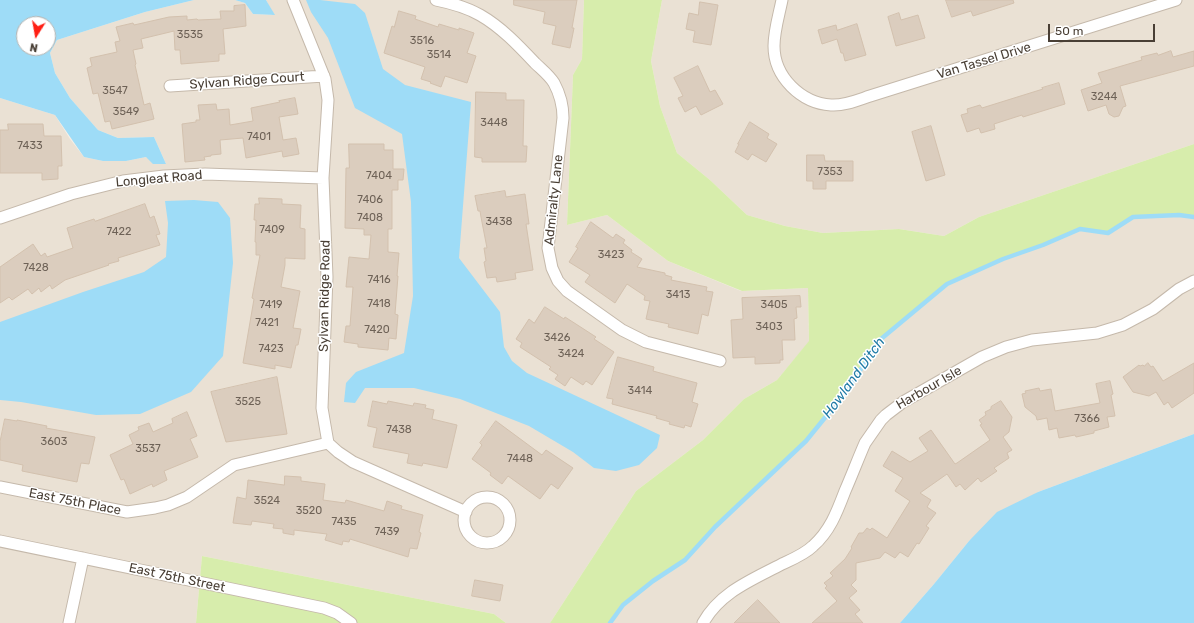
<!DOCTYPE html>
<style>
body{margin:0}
#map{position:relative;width:1194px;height:623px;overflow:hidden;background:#f5efe7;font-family:Rubik,sans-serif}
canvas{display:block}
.north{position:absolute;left:16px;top:16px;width:40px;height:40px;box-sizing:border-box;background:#fff;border:1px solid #b6b2ae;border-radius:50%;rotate:191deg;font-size:11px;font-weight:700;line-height:16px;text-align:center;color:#493f35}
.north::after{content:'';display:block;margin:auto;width:14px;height:18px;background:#ff1f14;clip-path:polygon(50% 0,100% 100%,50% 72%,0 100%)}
.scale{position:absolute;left:1048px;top:24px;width:107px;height:18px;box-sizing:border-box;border:2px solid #493f35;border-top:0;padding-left:5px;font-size:12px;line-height:14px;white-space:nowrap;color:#493f35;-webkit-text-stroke:3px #fff;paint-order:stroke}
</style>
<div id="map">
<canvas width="1194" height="623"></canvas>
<div class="north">N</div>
<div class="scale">50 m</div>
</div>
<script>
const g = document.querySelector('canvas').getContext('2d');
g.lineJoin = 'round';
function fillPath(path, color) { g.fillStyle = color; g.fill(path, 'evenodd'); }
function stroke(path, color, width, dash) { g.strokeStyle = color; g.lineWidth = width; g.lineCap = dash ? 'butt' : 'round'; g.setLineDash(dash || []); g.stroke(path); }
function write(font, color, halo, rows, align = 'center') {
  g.font = font + ' Rubik,sans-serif'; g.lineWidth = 3; g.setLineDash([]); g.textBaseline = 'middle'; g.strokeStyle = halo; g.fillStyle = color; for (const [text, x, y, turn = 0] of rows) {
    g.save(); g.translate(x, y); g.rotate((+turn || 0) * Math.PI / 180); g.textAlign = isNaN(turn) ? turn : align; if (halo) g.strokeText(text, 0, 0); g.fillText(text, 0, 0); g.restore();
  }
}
fillPath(new Path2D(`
 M194,0h41l10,3 8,11 21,1 -8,-15h318l-2,59 -9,16 -6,150 40,-10 61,46 73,30 67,-3 1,54 -32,38 -33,19 -41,41 -67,51 -86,132h-44l-12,-9 -292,-58 -6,67h-196v-525l55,17 15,24 14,18 19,4h23l20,-4 20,7 -12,-27 -36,1 -20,-8 -28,-32 -15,-25 -5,-20 7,-13 88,-28z
 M662,0h532v144l-215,73 -35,19 -45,-7 -76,4 -38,-7 -38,-11 -37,-35 -33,-27 -17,-47 -9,-45z
 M1179,215l15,2v217l-156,58 -69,49 -35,43 -34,39h-290l13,-18 30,-24 32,-21 30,-33 91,-86 39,-48 36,-54 66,-55 56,-25 40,-14 37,-16 28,4 25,-16z`), '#eae1d4');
fillPath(new Path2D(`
 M584,0h78l-11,61 9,45 17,47 33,27 37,35 38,11 38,7 76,-4 45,7 35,-19 215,-73v73l-15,-2 -46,2 -25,16 -28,-4 -37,16 -40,14 -56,25 -66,55 -36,54 -39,48 -91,86 -30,33 -32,21 -30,24 -13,18h-60l86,-132 67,-51 41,-41 33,-19 32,-39 -1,-53 -66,3 -74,-30 -61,-46 -40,10 6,-150 9,-16z
 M202,556l292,58 12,9h-310z`), '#d7edac');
fillPath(new Path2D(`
 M0,0h194l-49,12 -88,28 -7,13 5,20 15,25 28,32 20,8 36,-1 12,27h-13l-7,-7 -20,4h-23l-19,-4 -29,-42 -55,-17zM24,24h24v24h-24z
 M235,0h31l9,15 -22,-1 -8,-11z
 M306,0h14l35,4 10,9 18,56 22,16 66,17 -12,156 41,54 4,35 8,14 15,12 133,62 -3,13 -18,17 -23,6 -22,-3 -21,-16 -44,-26 -69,-27 -46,-11h-49l-10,15 -11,-1 2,-19 10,-11 48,-19 9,-57 -2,-94 -9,-68 -47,-26 -27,-70 -17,-26z
 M194,200l24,2 12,16 3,45 -10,93 -32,36 -51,22 -44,1 -75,-13 -21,-2v-78l83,-30 61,-20 22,-15 2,-34 -3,-22z
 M1194,434v189h-294l34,-39 35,-43 28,-29 41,-20z`), '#9edcf7');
stroke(new Path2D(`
 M610,623l13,-18 30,-24 32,-21 30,-33 91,-86 39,-48 36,-54 66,-55 56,-25 40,-14 37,-16 28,4 25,-16 46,-2 15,2`), '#9edcf7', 4.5);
const building = new Path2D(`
 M514,0h63l-5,28h2l-4,20 -18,-4 4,-18 -13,-3 2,-11 -31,-7z
 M946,0h67l1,3 -41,13 -2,-5 -19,6z
 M700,2l18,3 -7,40 -18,-3 2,-11 -9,-2 3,-16 9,2z
 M245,5l1,21 -23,3 2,25h-6v7l-38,3 -1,-14h-5l-1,-19 -33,8 2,9 -10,2 3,14 -1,1 9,40 6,-2 4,16 -42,10 -2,-8 -5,1 -7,-29 -5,1 -6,-26 5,-2 -2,-8 27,-6 -2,-10 5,-1 -4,-14 17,-4 1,2 35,-8 18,-1v4l10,-1 1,1 23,-1 -1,-8h14v-5z
 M399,11l17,5 -1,3 23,8 1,-3 20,6v-2l15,5 -7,20 9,3 -9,27 -22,-7 -4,11 -11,-4 1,-1 -10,-3 4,-12 -41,-14 8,-27 2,1z
 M899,13l2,7 17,-5 7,23 -29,8 -8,-29z
 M857,24l9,31 -21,6 -2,-8h-2l-4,-14 -15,5 -4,-14 18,-5 1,5z
 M1171,51l2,6 21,-6v15l-74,20 6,20 -3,1 -4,9 -5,1 -5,-3 -3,-9 -18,6 -7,-21 21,-7 -4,-10 44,-13 -1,-3 16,-4 1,2z
 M698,66l12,26 5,-2 8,14 -22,11 -5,-9 -11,6 -7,-14 5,-2 -9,-18z
 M1059,83l6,21 -42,13 -1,-2 -28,9 1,5 -14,4 -2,-5 -12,4 -6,-17 7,-2 -1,-4 13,-4 2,3 61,-19 -1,-1z
 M476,92l30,1v7h18l-1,46h4l-1,16h-44v-4l-7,-1z
 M295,98l3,16 -19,3 4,23 13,-2 3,16 -16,3 -1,-6 -36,7 -3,-20 -23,2 1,14 -10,1v1l-7,1 1,3 -20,2 -3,-38 14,-2v-2h4l-2,-15 18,-1 1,6 12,-1 1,16 23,-4 -2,-13 29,-6 -1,-1z
 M750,122l19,12 -2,4 10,6 -11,18 -14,-8 -4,6 -13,-8 4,-8h-1z
 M8,124h35l1,12h17l1,30h-4v13l-16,1v-7h-42v-43h8z
 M931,126l14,49 -19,6 -14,-49z
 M349,144h35v6h9v19h11l-1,11h-5v10h-6v39h-4v23l11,1 -2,23h1l-3,38 3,1 -2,24 -7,-1 -1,12 -30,-3v-3l-14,-2 2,-16h4l3,-39h-7l3,-30 20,2 2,-24h-7v-6l-19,-1 1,-60h3z
 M807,155h17l1,6h28v20h-27v8h-13v-8h-6z
 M505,191l1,6 19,-3 4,30h-3l7,46 -18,3 1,6 -19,3 -1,-5 -9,1 -3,-16 2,-1 -2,-13h3l-6,-31 -1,-6h-2l-3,-15z
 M259,198l23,1v5l19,1 -1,23 5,1v30l-20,-1v7l-4,22 19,4 -7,37 8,1 -3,16h-2l-5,23 -16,-3v4l-32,-6 11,-64 -2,-1 8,-43h-4v-13h-1l1,-22h-2l1,-16h4z
 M145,204l5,14 4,-2 6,18 -4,1 4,10 -42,13 1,3 -11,3 1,1 -44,15 -13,9 -2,-4 -9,7 -2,-4 -7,6 -4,-5 -16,11 -3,-3 -9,6v-36l33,-23 8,12 4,-3 2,4 26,-9 -6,-20 27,-9 1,2z
 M591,222l22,16 3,-4 9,6 -2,3 9,7 -1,2 11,7 -5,8 28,6v2l7,2 -1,3 36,7 -1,4 7,1 -5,24 -6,-2 -4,20 -30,-7 1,-3 -23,-5 4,-18 -6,-1 1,-4 -18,-12 -12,19 -30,-21 5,-7 -21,-13 9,-14 -2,-1z
 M800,296l1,11h-5l1,11 -3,1 1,21h-13l1,20h-3v3l-25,1v-7l-22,1 -2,-38 12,-1 -1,-21z
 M545,307l19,12 1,-2 14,9 17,11 -2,2 20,13 -22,33 -6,-4 -3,4 -12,-8 -6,9 -10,-7 3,-4 -9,-6 2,-2 -31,-20 2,-4 -6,-4 13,-20 5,4z
 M618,357l36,10 -1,4 44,12 -5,19 6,2 -7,23 -6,-2 -1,3 -15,-4 1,-2 -14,-4 1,-2 -45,-12 1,-5 -6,-1z
 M1148,363l3,4 2,-1 10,15 31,-18v30l-22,15 -4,-6 -4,3 -8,-13 -7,4 -16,-4 -10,-15 16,-12 1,1 3,-1 1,1z
 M277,377l10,57 -61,8 -15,-50z
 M1110,381l3,13 -2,1 4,21 -8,1 2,10 -15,4v2l-18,4 -1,-2 -16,3 -2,-10 -8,2 -2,-12 -10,2 -1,-4 -11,-9 -3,-13 4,-1 -1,-2 14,-3 1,3 11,-2 4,22 45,-8 -4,-19z
 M373,401l14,3 1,-3 25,5 1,-3 12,2 -1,3 9,2 -2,9 25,6 -10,43 -24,-5 -1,3 -15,-3 2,-9 -36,-7 4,-19 -9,-2z
 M1001,401l11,16 -3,15 -6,5 9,13 -5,3 2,5 -15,10 3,3 -16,11 -3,-4 -13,12 -5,-6 -4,3 -9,-13 -27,19 11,7 -4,7 9,6 -10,13 3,2 -10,16 -2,-1 -9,14 -8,-5 -5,6 -10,-6 -5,6 -24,5v17l-5,5 6,6 -8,7 11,12 -5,4 8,9h-51l25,-22 -12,-13 2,-2 -3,-3 9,-7 -3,-3 15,-14 7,-11 -1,-1 8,-14h4l4,-5 3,2 2,-2 15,10 23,-37 -15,-10 8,-13 -20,-12 9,-15 18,11 18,-11 -9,-13 12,-8 24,34 2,-1 33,-23 -10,-15 2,-1 -3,-4 7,-5 -1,-3 6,-3v-2z
 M187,412l10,24 -7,3 8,18 -34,14 3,9 -14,7 -1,-3 -22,10 -6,-15 -3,1 -11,-25 23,-11 -4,-9 10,-5 -1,-3 11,-4 4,9 20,-9 -1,-4z
 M5,419l12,2v-1l30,6 -1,2 49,9 -6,27 -8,-1 -4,19 -55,-11 1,-6 -23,-5v-18z
 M496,421l46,34 4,-5 27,18 -15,21 -7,-5 -11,15 -32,-23 -6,8 -12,-9 1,-2 -19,-14 10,-14 -2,-2z
 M285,476l16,1v4l24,3 -2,16 22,3 1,-3 38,11 3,-10 15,5 -1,3 22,6 -4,17 2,1 -4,16 -7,-1 -2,9 -58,-18 -1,3 -6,-1 -1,4 -17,-5 2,-6 -33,-4v5l-11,-2v-4l-10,-1 1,-4 -22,-3 -1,4 -18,-2 4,-26 9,2 2,-19 36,5z
 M475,580l28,5 -3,16 -28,-5z
 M758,600l22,23h-46l12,-12z`);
fillPath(building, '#dbcdbe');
stroke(building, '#d3c1ae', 1);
const street = new Path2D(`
 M293,0l32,79 3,21 -5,78 4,99 -5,131 6,35 10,9 15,10 113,50
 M436,0c15,3 30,7 44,15 21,12 38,30 55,48 6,6 14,12 19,20 6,11 9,23 9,35l-15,130 4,20 6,13 9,10 55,39 24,12 74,19
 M782,0c-3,15 -8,31 -8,46 0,31 27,57 57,59 13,1 27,-5 39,-9l306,-96
 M170,86l154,-10
 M0,218l71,-24 52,-13 41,-5 41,-2 118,4
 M0,487l127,25 28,-4 13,-3 19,-8 47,-32 94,-22
 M464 520a23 23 0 1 1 46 0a23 23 0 1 1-46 0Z
 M0,541l324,67 13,5 14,10
 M69,623l14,-65
 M703,623c17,-31 49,-43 79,-59 11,-5 23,-10 31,-18 17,-15 24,-34 32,-55 7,-16 13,-32 20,-48l16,-23 5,-5 17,-13 79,-45 24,-10 26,-7 65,-7 26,-8 30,-16 26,-20 15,-8`);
stroke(street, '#c5b9ab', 13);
stroke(street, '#fff', 11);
write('11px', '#6e6257', null, [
 ["3535",190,35],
 ["3516",422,41],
 ["3514",439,55],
 ["3547",115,91],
 ["3244",1104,97],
 ["3549",126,112],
 ["3448",494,123],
 ["7401",259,137],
 ["7433",30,146],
 ["7353",830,172],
 ["7404",379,176],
 ["7406",370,200],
 ["7408",370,218],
 ["3438",499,222],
 ["7409",272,230],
 ["7422",119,232],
 ["3423",611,255],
 ["7428",36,268],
 ["7416",379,280],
 ["3413",678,295],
 ["7418",379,304],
 ["7419",271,305],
 ["3405",774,305],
 ["7421",267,323],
 ["3403",769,327],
 ["7420",377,330],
 ["3426",557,338],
 ["7423",271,349],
 ["3424",571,354],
 ["3414",640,391],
 ["3525",248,402],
 ["7366",1087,419],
 ["7438",399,430],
 ["3603",54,442],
 ["3537",148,449],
 ["7448",520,459],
 ["3524",267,501],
 ["3520",309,511],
 ["7435",344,522],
 ["7439",387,532]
]);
write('13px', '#493f35', '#fff', [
 ["Van Tassel Drive",984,61,-17],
 ["Sylvan Ridge Court",247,81,-4],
 ["Longleat Road",159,179,-5],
 ["Admiralty Lane",554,200,-84],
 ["Sylvan Ridge Road",325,296,-89],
 ["Harbour Isle",929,388,-30],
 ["East 75th Place",75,502,11],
 ["East 75th Street",177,578,12]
]);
write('italic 14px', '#207ba6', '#fff', [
 ["Howland Ditch",854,378,-54]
]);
</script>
